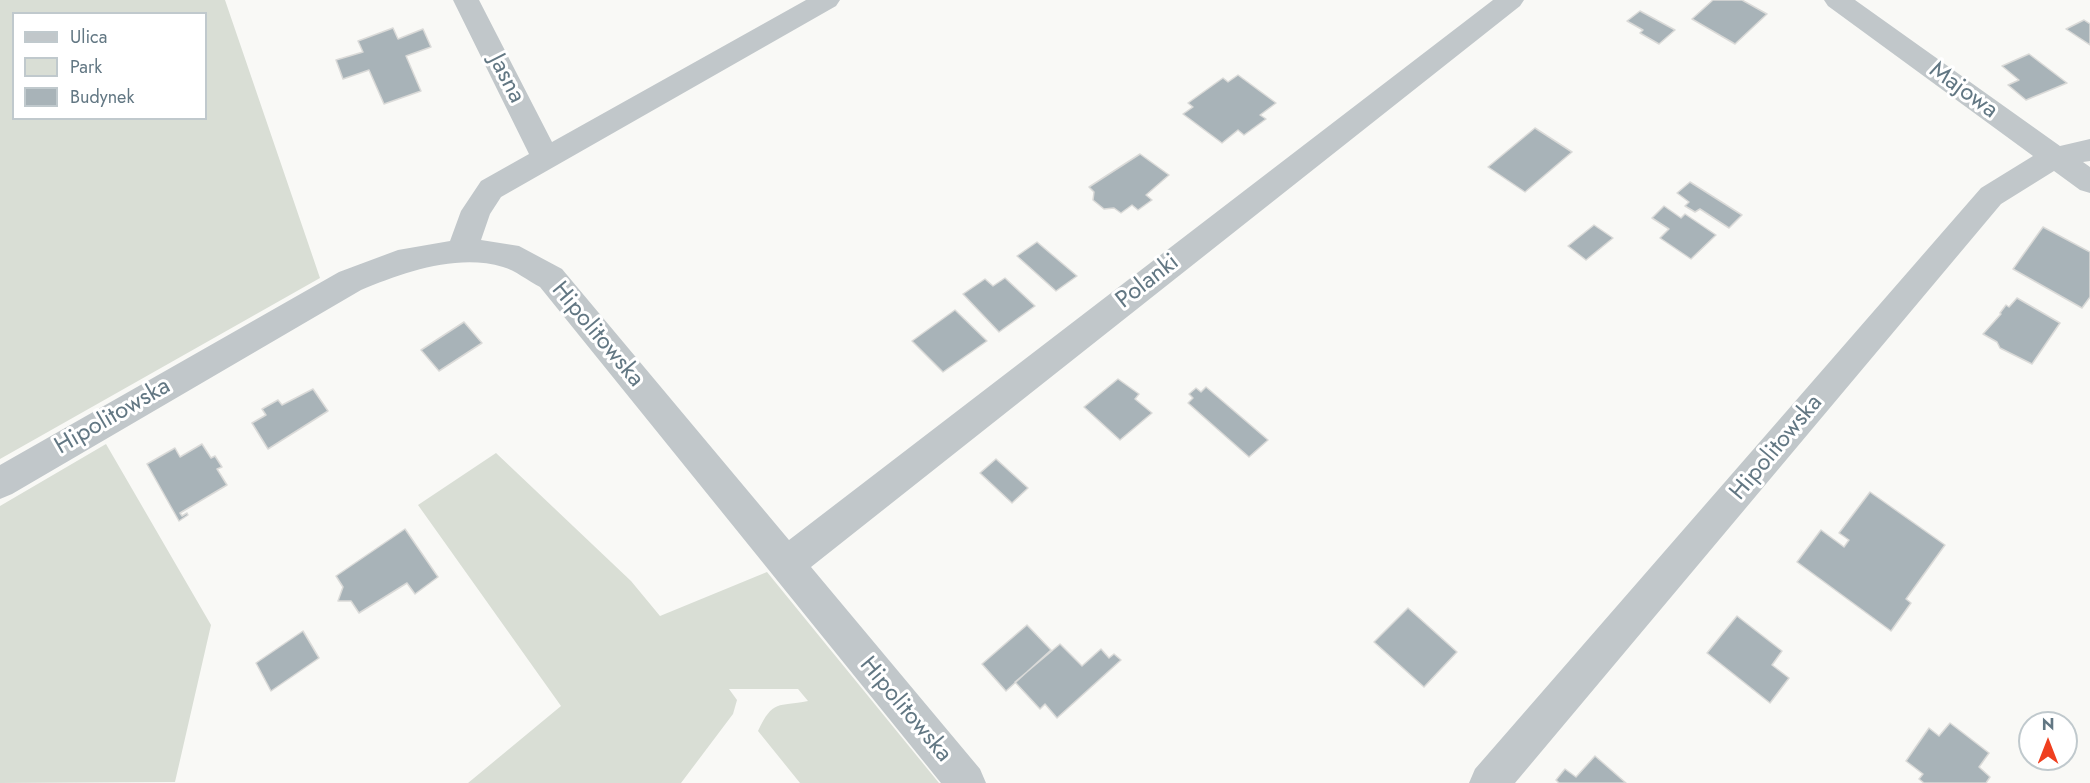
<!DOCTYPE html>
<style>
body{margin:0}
#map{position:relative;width:2090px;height:783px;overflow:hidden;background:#f9f9f6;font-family:Jost,sans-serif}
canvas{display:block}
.legend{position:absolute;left:12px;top:12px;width:195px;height:108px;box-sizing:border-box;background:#fff;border:2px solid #c0c9cd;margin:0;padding:8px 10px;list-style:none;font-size:18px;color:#627783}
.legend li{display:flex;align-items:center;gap:12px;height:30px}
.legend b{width:30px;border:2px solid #c0c9cd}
.north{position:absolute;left:2018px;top:711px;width:60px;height:60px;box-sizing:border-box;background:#fff;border:2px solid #c0c9cd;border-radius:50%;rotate:0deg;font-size:16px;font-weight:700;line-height:24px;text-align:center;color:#627783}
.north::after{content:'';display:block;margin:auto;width:21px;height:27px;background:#ef3f1f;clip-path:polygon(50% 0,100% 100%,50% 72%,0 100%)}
</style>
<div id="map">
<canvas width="2090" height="783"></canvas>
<ul class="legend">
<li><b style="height:8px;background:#c1c7ca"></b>Ulica</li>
<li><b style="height:16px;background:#d9ded5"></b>Park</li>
<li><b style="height:16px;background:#a8b3b8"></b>Budynek</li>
</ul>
<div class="north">N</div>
</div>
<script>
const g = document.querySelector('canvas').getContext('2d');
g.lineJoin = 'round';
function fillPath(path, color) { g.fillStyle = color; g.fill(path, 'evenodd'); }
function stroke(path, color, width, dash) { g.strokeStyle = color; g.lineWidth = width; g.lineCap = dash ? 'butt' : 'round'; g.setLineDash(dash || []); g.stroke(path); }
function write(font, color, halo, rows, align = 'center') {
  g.font = font + ' Jost,sans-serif'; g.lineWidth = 6; g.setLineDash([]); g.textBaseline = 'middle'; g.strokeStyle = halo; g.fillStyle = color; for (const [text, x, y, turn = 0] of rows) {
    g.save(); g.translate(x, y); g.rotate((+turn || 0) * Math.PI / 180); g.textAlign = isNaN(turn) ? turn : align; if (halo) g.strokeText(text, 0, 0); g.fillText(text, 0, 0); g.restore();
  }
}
fillPath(new Path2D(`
 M0,0h225l95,278 -320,181zM14,14h192v104h-192z
 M106,444l105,181 -36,157 -175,1v-277z
 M496,453l135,128 29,35 107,-44 172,211h-139l-42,-52c15,-32 20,-24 50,-30l-10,-12h-69l8,11 -4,14 -52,69h-213l93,-77 -143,-201z`), '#d9ded5');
const building = new Path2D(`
 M1713,0h29l25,14 -32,30 -43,-25z
 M1640,11l35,19 -16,14 -19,-11 3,-3 -16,-9z
 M2084,20l6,4v21l-24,-16z
 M393,28l5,11 25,-10 8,18 -25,9 15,35 -37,13 -15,-34 -26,9 -7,-19 27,-8 -5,-11z
 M2029,54l38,29 -41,17 -18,-15 11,-5 -17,-14z
 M1238,75l38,28 -16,12 6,4 -22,16 -6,-5 -16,13 -39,-29 10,-7 -5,-4 35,-25 5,4z
 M1535,128l37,24 -47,40 -37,-25z
 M1140,154l29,21 -23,20 6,5 -14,10 -6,-5 -11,8 -7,-5 -10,1 -11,-9 1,-8 -5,-5z
 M1690,182l52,33 -13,13 -29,-19 -5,3 -10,-6 4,-4 -12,-9z
 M1664,206l17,12 4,-4 31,21 -25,24 -31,-21 9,-9 -17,-11z
 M1594,225l19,13 -27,22 -18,-14z
 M2043,227l47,25v45l-8,11 -69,-39z
 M1037,242l40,34 -21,15 -39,-35z
 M1005,278l30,28 -36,26 -36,-38 22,-15 8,7z
 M2017,298l43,25 -28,41 -32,-16 -3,-6 -14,-8 18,-20 -1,-1 6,-8 3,2z
 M955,310l32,31 -44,31 -31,-31z
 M464,322l18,21 -43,28 -18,-21z
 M1118,379l21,15 -4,5 17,14 -32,27 -36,-33z
 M1206,387l62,53 -19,17 -61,-54 5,-5 -4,-4 7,-6 5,4z
 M313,389l15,22 -60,38 -16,-26 14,-8 -4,-6 16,-9 4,5z
 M202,444l9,14 4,-2 7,11 -5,2 10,16 -47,28 2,3 5,-3 1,2 -9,6 -32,-57 28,-16 5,9z
 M996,459l32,29 -16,15 -32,-30z
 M1870,492l75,53 -39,54 5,4 -20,28 -94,-69 24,-32 23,17 5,-7 -10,-7z
 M405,529l33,48 -23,17 -8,-11 -48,30 -8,-12h-13l5,-14 -7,-11z
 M1408,608l49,44 -33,35 -50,-45z
 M1737,616l45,35 -10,14 17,13 -19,25 -63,-50z
 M1027,625l24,25 -45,41 -24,-27z
 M303,631l16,27 -48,33 -15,-28z
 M1060,644l22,22 19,-17 8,9 5,-4 7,6 -64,58 -12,-14 -5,5 -25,-27z
 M1950,723l39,30 -10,14 11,10 -4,6h-62l-5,-4 4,-5 -17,-13 23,-33 10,8z
 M1595,756l31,27h-67l-3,-3 9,-11 11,8z`);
fillPath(building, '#a8b3b8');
stroke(building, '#dadad8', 1.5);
fillPath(new Path2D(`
 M453,0h26l73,142 254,-142h34l-4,6 -335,191 -11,17 -9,26 38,6 43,23 227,271 704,-540h31l-4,6 -709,561 169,202 6,14h-45l-401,-496c-12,-6 -25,-17 -37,-20 -46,-14 -101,6 -142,23l-349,204 -12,5v-34l339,-193 59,-22 52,-9 11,-30 20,-30 48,-27z
 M1824,0h31l205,146 30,-7v22l-7,1 7,5v26l-10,-3 -26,-19 -53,33 -486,579h-46l6,-14 506,-581 52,-32 -205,-150z`), '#c1c7ca');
write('24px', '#627783', '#fff', [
 ["Jasna",506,79,63],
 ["Majowa",1963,91,36],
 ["Polanki",1148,282,-38],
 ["Hipolitowska",597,335,50],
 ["Hipolitowska",113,417,-30],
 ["Hipolitowska",1777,448,-50],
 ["Hipolitowska",905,710,50]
]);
</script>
